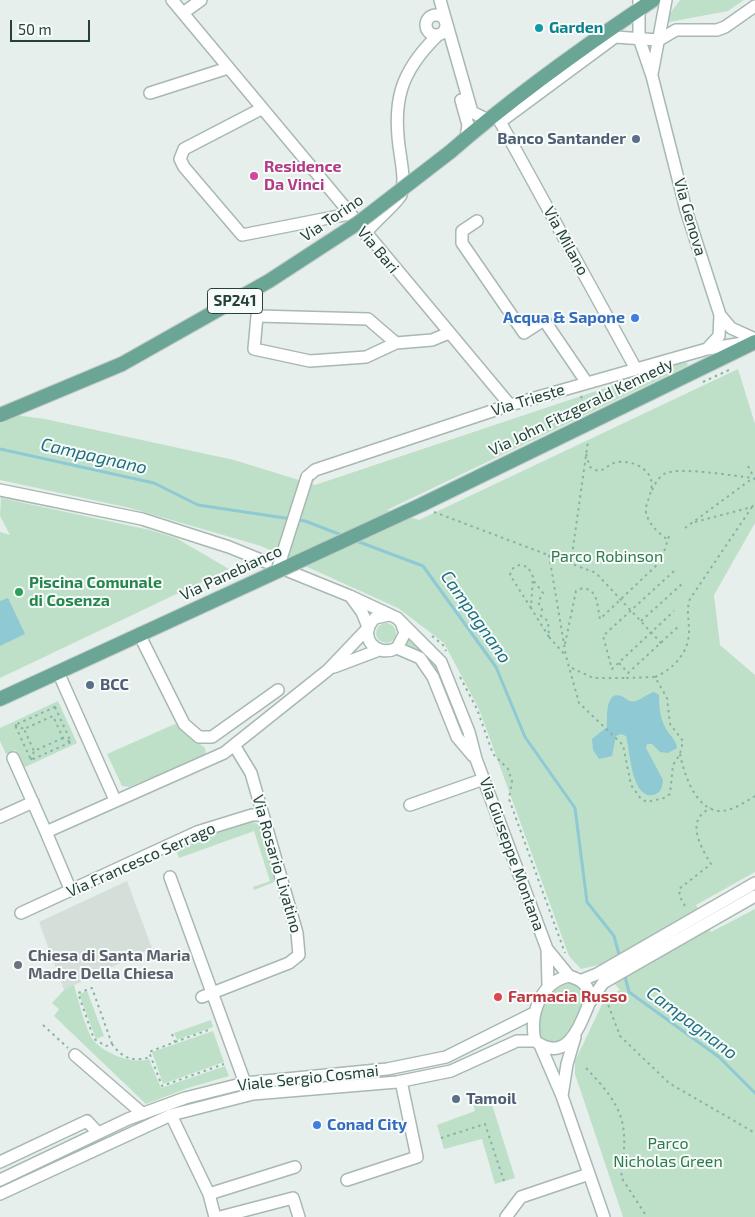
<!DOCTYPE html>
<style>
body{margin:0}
#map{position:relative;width:755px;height:1217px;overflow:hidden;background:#e6efeb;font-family:"Exo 2",sans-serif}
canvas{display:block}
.scale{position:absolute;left:10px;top:20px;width:80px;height:22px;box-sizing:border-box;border:2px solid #24423a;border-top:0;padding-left:6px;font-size:15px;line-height:18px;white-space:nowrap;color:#24423a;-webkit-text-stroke:4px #f7fbf9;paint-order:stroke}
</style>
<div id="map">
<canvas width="755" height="1217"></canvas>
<div class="scale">50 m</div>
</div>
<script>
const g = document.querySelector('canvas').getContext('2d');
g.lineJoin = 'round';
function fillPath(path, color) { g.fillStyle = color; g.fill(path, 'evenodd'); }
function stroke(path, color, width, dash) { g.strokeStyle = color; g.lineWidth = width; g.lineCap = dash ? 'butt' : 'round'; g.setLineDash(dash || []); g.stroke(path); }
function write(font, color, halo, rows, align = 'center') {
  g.font = font + ' "Exo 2",sans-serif'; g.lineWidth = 4; g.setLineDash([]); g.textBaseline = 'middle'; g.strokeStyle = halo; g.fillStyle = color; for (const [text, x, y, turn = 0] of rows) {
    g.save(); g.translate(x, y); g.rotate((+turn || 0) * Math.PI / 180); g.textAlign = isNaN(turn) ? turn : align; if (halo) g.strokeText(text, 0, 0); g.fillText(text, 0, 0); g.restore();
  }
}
fillPath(new Path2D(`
 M127,881l25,67 -88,42 -25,-68z`), '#d4dfda');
fillPath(new Path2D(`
 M680,0h64l-16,11 -59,11 -1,-6z
 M683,362l5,1 -1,3 -300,144 32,10 319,-151 17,55v99l-41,72 6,50 35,30v197l-59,33 15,27 44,-23v308h-132l-48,-143v-13l30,-63 15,-8 -22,-25 -17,4 -12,-13 -90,-247 -35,-66 -46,-35 -137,-62 -131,-38 -130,-28v-67l45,6 189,41 81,25z
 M1,498l149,32 26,8 53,31 -229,109v-146l10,3 -10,-19z
 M376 633a10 10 0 1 1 20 0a10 10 0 1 1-20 0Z
 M406,631l31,33 29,69v11l-31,-69 -33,-28z
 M58,701l19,42 -54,25 -8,-18 -9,4 -6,-13v-13z
 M175,724l30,24 1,7 -77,32 -7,-1 -15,-32z
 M253,822l9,4 15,55 -23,9 -1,-3 17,-6 -16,-50 -75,27 -3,-8 49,-22z
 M569,978l18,15 -13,41 -14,11 -23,-5v-26l13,-28z
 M74,985c3,11 13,48 19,55 11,13 39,25 56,19l12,29 64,-22 4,10 -41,12 -42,16 -92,-88 5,-7 -7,-6 12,-13z
 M87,991l17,45 -8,3 -17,-45z
 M211,1020l2,7 -36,13 -3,-7z
 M213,1031l11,31 -61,22 -11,-32z
 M490,1098l25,80 -20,6 -13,-45 -38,10 -7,-24 38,-14 -2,-8z`), '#bfe0c8');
fillPath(new Path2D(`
 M8,598l17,36 -25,12v-45z
 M654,692l5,3c0,11 1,22 6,32 4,8 11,12 12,21l-9,5 -8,-1 -8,-8h-5l-1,4 17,32c-1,6 -1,11 -7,14 -25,10 -26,-46 -30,-58l-5,-2 -5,2 -4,20 -13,3 -6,-9 -1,-11 15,-12c0,-8 -2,-37 14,-31 6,2 7,7 15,5 6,-2 11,-7 18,-9z`), '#8ec9d4');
stroke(new Path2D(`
 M0,449l154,34 44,22 107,16 39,15
 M354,540l69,26 73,101 29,70 50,71 12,94 27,34 6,22
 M624,973l5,19 90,65 36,36`), '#8ec9d4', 3);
const minor = new Path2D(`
 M172,0l338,405
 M440,0l32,112 16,8
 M639,0v38l13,38 34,134 34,105 11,13 24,11
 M183,13l18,-13
 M426 25a10 10 0 1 1 20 0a10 10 0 1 1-20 0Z
 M652,74l14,-74
 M150,93l78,-25
 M461,100l7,25 -2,13
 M261,109l-77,40 -4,10 4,8 58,68 107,-21
 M497,116l139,253
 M500,122l115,-85 44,3 17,-10h41l8,-3 30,-21
 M477,221l-15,10v12l62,90 20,-13 43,63
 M365,234c7,-10 33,-32 36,-39 4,-14 1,-28 -1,-42 -8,-51 0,-81 37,-117
 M396,343l-30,14 -56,4 -56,-12 3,-33 111,3 28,24 36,-3 17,-7
 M707,349l12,-13 1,-21
 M307,477l8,-7 195,-65 197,-56 42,-7
 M0,490l142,29 87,28 121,49 47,22 44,44 28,70 7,27 71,190 1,35
 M351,597l11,15 6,15
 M389,615l-14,3c-18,17 0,41 22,30l8,-15 -4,-11
 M139,634l45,90 15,13h13l66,-47
 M397,648l23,10 13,19 24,60 16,19
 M334,667l45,-17
 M58,672l57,128
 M13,758l33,74 178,-79 104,-83 39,-41
 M410,805l74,-26
 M0,817l33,-15
 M46,832l25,59
 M170,877l75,206
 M21,913l176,-81 55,-17h11
 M547,949l22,27
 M569,976c9,3 17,6 20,16 3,9 -3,18 -6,26 -10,23 -23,41 -48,23 -6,-27 6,-59 34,-65z
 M582,980l15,-6 158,-91
 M202,997l87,-34 10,-8 -2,-22 -46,-160 -17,-28
 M590,1002l13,-19 152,-87
 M540,1045l22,51 42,121
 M75,1055l68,59
 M562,1096l5,-32 8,-27
 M171,1115l38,79 6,23
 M0,1162l87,-41 11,12
 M0,1180l128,-61 57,-21 60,-15 142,-14 59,-12 88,-44
 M347,1180l70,-23 -16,-76
 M0,1194l171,-79 82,-21 144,-12 54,-11 66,-30h18
 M209,1194l86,-27
 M220,1217l73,-19 6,19
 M506,1217l15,-20 68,-23`);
const major = new Path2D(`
 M450,152c63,-55 133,-105 203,-152
 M423,504l332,-162
 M0,699l252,-116`);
stroke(minor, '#a8b8b2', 14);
stroke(major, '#c2cac8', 16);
stroke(new Path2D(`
 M703,382l28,-13
 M581,396l5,16
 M586,454l4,13 8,4c8,-1 11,-8 20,-9 16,-2 38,9 33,28 -1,8 -6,14 -5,23 3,12 13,20 22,27
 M748,466l7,14
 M652,490c3,-6 6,-12 12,-16 13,-8 71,2 89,4
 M434,512l162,61 66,71
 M695,522l57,-15 3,-5
 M685,528l68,-50
 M549,555l17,101 13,47 44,42 8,40 10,14 6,3 17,-4 6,-4 3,-29 7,-11 3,-13 -13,-17 -3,-26 -12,-21 -28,1 1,-5
 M571,562l17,-121
 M674,571l-71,65 9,33 62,-58
 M531,608l-21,-33 2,-6 7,-4 9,2 5,10 -2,31 18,29 -1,-16 -7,-5 1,-7 -4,-7 5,-9 -10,-13
 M641,621l42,-38
 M432,636l11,9 3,6
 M549,637l17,19
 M565,644l11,-53 7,-3c16,2 14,19 17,31l61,-58 9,-28
 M619,663l9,10 52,-48
 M572,668l21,10h34
 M460,677l17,32 16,45 15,15 4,12 -3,18 56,154
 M655,677c19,-8 34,-25 34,-46 0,-12 -3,-21 1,-32l62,-92 3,-1
 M55,707l16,35 -40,18 -16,-35z
 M15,725l9,4
 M63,738l-29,13 -10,-22 29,-13 10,22 8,4
 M680,754c4,20 16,58 42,57 12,-1 23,-9 33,-15
 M31,760l3,-9
 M685,906l-5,-9 -1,-8 32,-25c-10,-17 -27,-44 0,-56
 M606,999l14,37 49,47 86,50
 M43,1025l25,23
 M172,1034l3,8 -26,10 13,34 62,-22
 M175,1042l36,-13
 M112,1044l-20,-56 -14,5 16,46 12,7 6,-2c11,15 21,18 39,13
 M586,1068c38,40 43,54 35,109l26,40
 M441,1138l44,-14 19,57`), '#86b3a5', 2, [2.5, 4]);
stroke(minor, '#fff', 11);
stroke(major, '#6aa596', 14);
const minorBridge = new Path2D(`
 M277,571l30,-94`);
const majorBridge = new Path2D(`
 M0,415l122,-51 147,-83 89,-58 92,-71
 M252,583l171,-79`);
stroke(minorBridge, '#a8b8b2', 14, []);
stroke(majorBridge, '#c2cac8', 16, []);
stroke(minorBridge, '#fff', 11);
stroke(majorBridge, '#6aa596', 14);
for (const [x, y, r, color] of [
 [539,28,5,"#0f9aa8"],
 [636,139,5,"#5c6f8a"],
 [254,176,5,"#d1479c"],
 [635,318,5,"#3f7fe0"],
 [19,592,5,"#2e9e5b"],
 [90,685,5,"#5c6f8a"],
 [18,965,5,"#6b7280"],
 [498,997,5,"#e0444e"],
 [456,1099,5,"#5c6f8a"],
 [317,1125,5,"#3f7fe0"]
]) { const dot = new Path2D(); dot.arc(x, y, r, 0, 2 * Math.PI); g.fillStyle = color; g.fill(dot); stroke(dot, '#f7fbf9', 2); }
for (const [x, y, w] of [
 [235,301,55]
]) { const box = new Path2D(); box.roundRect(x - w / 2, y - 12.5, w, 25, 4); g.fillStyle = '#f7fbf9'; g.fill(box); stroke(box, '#24423a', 1); }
write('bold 15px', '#24423a', null, [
 ["SP241",235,301]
]);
write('bold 16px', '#0d838f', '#f7fbf9', [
 ["Garden",549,28]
], 'left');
write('bold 16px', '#4e5e75', '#f7fbf9', [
 ["Banco Santander",626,139,"right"],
 ["BCC",100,685],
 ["Tamoil",466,1099]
], 'left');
write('bold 16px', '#b23c85', '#f7fbf9', [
 ["Residence",264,167],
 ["Da Vinci",264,185]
], 'left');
write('16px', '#24423a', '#f7fbf9', [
 ["Via Genova",690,217,74],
 ["Via Torino",332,218,-34],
 ["Via Milano",566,241,61],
 ["Via Bari",378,250,50],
 ["Via Trieste",528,400,-17],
 ["Via John Fitzgerald Kennedy",581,407,-26],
 ["Via Panebianco",231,573,-25],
 ["Via Giuseppe Montana",512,854,70],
 ["Via Francesco Serrago",141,860,-24],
 ["Via Rosario Livatino",277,864,74],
 ["Viale Sergio Cosmai",308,1078,-6]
]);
write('bold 16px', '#366cbe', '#f7fbf9', [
 ["Acqua & Sapone",625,318],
 ["Conad City",327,1125,"left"]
], 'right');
write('16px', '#2d7a4b', '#f7fbf9', [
 ["Parco Robinson",607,557],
 ["Parco",668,1144],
 ["Nicholas Green",668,1162]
]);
write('bold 16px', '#27864d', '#f7fbf9', [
 ["Piscina Comunale",29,583],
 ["di Cosenza",29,601]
], 'left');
write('bold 16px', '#5b616d', '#f7fbf9', [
 ["Chiesa di Santa Maria",28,956],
 ["Madre Della Chiesa",28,974]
], 'left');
write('bold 16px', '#be3a42', '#f7fbf9', [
 ["Farmacia Russo",508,997]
], 'left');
write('italic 18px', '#1c6f80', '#f7fbf9', [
 ["Campagnano",94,456,13],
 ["Campagnano",476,617,55],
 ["Campagnano",692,1023,37]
]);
</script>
